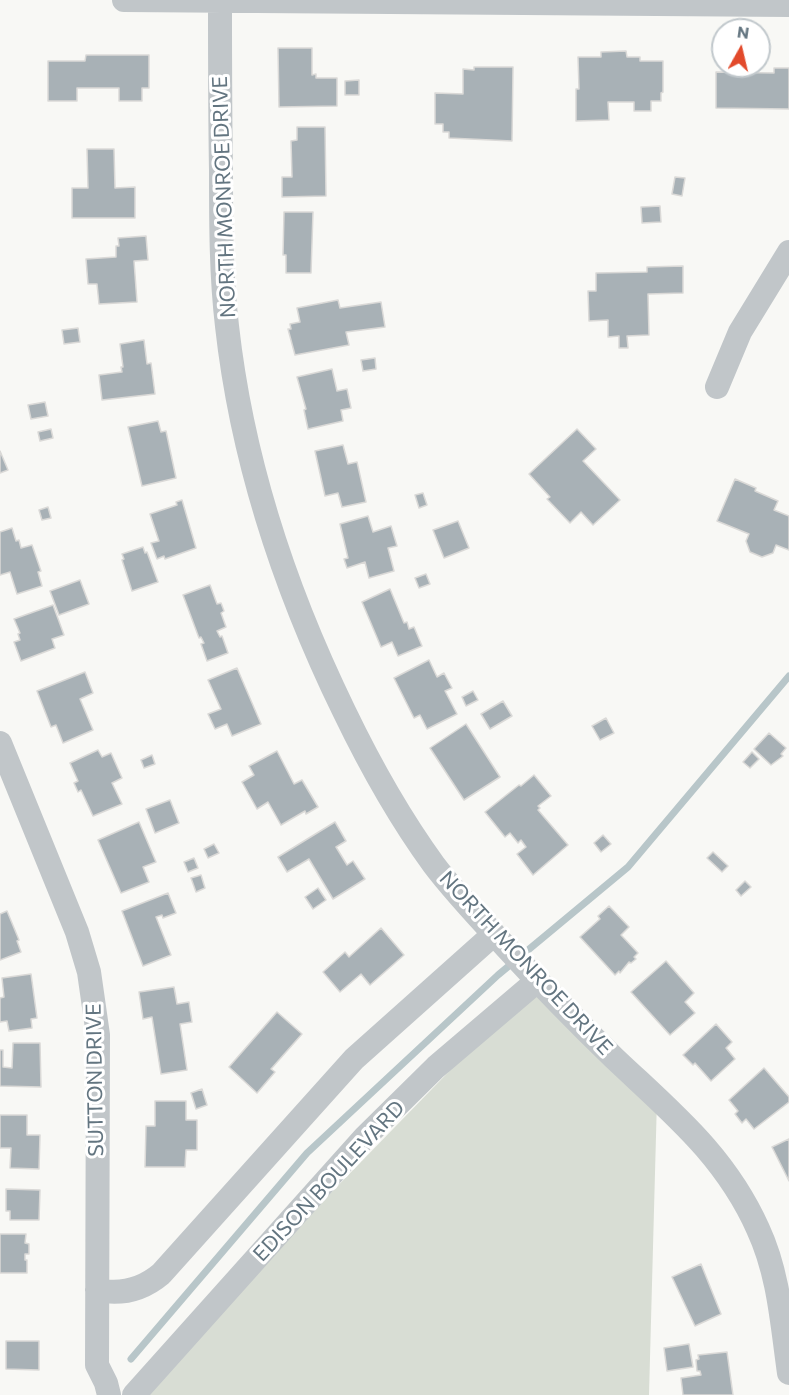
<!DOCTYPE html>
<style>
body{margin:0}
#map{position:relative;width:789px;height:1395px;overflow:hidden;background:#f8f8f5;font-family:Commissioner,sans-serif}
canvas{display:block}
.north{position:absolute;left:711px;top:18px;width:60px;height:60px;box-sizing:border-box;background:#fff;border:2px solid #c1c8cc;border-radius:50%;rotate:8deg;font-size:16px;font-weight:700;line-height:24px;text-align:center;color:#637580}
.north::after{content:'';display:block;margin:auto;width:21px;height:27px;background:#e24a2b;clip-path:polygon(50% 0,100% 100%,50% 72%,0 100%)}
</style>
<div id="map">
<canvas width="789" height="1395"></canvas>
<div class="north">N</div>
</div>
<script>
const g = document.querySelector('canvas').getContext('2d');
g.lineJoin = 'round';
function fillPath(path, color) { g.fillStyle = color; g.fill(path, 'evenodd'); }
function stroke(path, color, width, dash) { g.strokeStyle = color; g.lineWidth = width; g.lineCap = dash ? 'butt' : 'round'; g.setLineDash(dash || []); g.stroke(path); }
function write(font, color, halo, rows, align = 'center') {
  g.font = font + ' Commissioner,sans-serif'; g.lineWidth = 6; g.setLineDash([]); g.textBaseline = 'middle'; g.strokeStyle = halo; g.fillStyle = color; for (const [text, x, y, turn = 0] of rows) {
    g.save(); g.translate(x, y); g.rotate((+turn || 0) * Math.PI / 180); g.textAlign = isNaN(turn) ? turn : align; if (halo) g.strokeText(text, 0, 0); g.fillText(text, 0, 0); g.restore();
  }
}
fillPath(new Path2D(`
 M537,981l120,118 -8,296h-505l-2,-8z`), '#d8ddd4');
stroke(new Path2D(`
 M131,1359l176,-206 191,-178 130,-108 161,-191`), '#b8c6c9', 7);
const building = new Path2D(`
 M278,48h34v27l4,-1v4h21v28l-58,1z
 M626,51l1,6h13v4h23v31l-2,1v8h-10v10h-17v-9h-26l1,18 -33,1v-32h3l-1,-32h23v-5z
 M86,55h63v33h-7v13h-23v-13h-42v13h-29v-40h37z
 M474,67h39l-1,74 -63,-3v-6h-6v-8h-8v-31l28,1v-25l11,1z
 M774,68h15v41l-73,-1v-36l58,1z
 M359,80v15h-14v-14z
 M297,127h28l1,69 -44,1v-20h10l-1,-36 6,-1z
 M87,149h27l1,39 20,-1v31h-63v-30h16z
 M675,177l10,1 -3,18 -10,-2z
 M660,206l1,16 -19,1 -1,-16z
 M284,212h29l-2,61h-25v-18h-3z
 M146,236l2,24 -14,1 3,41 -38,2 -2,-20h-9l-2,-25 30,-2v-11h3l-1,-8z
 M683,266v27l-35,1 1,41 -22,1 1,12h-9v-12l-11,1v-17l-19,1 -1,-30h8v-18l51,-1v-5z
 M338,300l2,8 41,-6 4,25 -39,5 3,13 -54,10 -7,-26h3l-1,-5 10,-2 -3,-14z
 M78,328l2,14 -16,2 -2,-14z
 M144,340l3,24 4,-1 4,31 -53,6 -3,-25 23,-3 -1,-5h2l-3,-23z
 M375,358l1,11 -13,2 -2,-11z
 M332,369l5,22 10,-2 4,19 -10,2 2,11 -35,8 -4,-19 2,-1 -9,-32z
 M45,402l3,14 -17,3 -3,-14z
 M158,421l3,11 5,-1 10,47 -34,8 -14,-59z
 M51,429l2,9 -13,3 -2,-9z
 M577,429l19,20 -13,12 37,39 -27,25 -12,-13 -11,11 -23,-24 3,-2 -21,-23z
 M343,445l5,19 9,-2 9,40 -24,5 -4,-14 -13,3 -10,-45z
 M0,451l8,19 -8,3z
 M735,479l21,9 -1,3 23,10 -4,9 15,6v34l-13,-5 -3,8 -11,4 -12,-5 -4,-11 3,-7 -32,-13z
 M423,493l4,12 -8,3 -4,-13z
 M182,500l14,48 -31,11 -1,-3 -7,3 -6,-16 8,-2 -9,-27 27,-9 -1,-3z
 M48,507l3,11 -9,2 -3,-10z
 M368,516l5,16 18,-6 6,20 -9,2 6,23 -25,7 -4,-16 -18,6 -3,-9 4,-1 -8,-34z
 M458,521l11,27 -25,10 -11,-28z
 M12,528l4,13 3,-1 2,8 11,-3 9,26 -3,1 4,14 -25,8 -7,-22 -10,3v-43z
 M143,547l2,6 2,-1 11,30 -26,9 -10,-31 2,-1 -2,-5z
 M426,574l4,10 -11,4 -4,-10z
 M80,580l9,24 -30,11 -9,-24z
 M210,585l7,19 4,-1 3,8 -3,2 5,14 -9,4 3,6 2,-1 6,17 -21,8 -6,-17 3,-1 -3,-6 -2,1 -16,-43z
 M390,589l14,34 3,-1 2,7 5,-2 8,19 -24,10 -6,-14 -11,5 -19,-45z
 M53,605l11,30 -12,4 3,9 -34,13 -7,-19 6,-2 -2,-6 2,-1 -6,-14z
 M429,660l8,17 7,-4 8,15 -7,3 12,23 -30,15 -7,-14 -6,3 -20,-40z
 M237,668l24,56 -29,12 -5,-12 -12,5 -7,-15 13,-5 -13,-29z
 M85,672l8,21 -13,6 13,31 -30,13 -7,-18 -5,2 -14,-36z
 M473,691l5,9 -12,6 -4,-9z
 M503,701l9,15 -22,13 -9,-15z
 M606,718l8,15 -14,7 -8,-14z
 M466,724l34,53 -36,23 -34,-52z
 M769,733l17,15 -5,6 2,2 -12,9 -17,-16z
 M98,750l4,7 9,-4 11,25 -10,5 10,21 -29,12 -12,-26 -3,2 -4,-9 4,-2 -8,-18z
 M277,751l17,33 8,-4 16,27 -12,7 -1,-3 -24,14 -13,-23 -11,7 -15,-27 12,-7 -5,-9z
 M752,752l7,7 -9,9 -7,-6z
 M152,755l3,9 -11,4 -3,-8z
 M534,775l17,21 -13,10 2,2 -2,2 30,35 -35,30 -16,-21 9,-7 -5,-7 -3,3 -8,-10 -5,4 -20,-25 34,-27 2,1z
 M170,800l9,23 -24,10 -9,-24z
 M139,822l17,40 -13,5 6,15 -28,11 -23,-53z
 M335,822l11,19 -10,6 11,18 6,-4 12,18 -32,20 -24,-40 -22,13 -9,-15z
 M603,835l8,9 -10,8 -7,-9z
 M214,844l5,9 -11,5 -4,-9z
 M713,852l15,14 -6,6 -15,-14z
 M194,858l4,10 -10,4 -4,-10z
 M201,875l4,13 -9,4 -5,-14z
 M745,881l6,6 -10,9 -5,-6z
 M318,888l8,12 -13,9 -8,-12z
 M168,893l8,20 -13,5 -1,-3 -6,2 15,38 -28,11 -21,-55z
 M609,906l20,21 -8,8 17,18 -4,4 2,2 -5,4 -2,-1 -9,11 -1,-2 -4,4 -35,-38 20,-18 -2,-3z
 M7,911l12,29 -2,1 4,11 -21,8v-46z
 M381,928l23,27 -34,30 -9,-11 -21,18 -17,-20 22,-20 4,5z
 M666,961l28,32 -9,9 10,11 -25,22 -39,-43z
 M31,974l6,44 -6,1 1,9 -23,3 -2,-10 -7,1v-24l4,-1 -2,-19z
 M174,987l3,17 12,-2 3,20 -12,2 7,46 -26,4 -9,-57 -9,2 -4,-27z
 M277,1012l25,22 -31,35 4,3 -18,21 -28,-26z
 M716,1024l16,18 -6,6 9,11 -24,22 -16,-18 -2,2 -10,-10z
 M13,1043h27l1,44 -41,-1v-36h3v17l9,1z
 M764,1068l25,29v5l-35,27 -8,-10 -4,4 -7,-9 3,-3 -9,-11z
 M202,1089l5,16 -11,4 -5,-16z
 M155,1101h31v19h11v30h-11l-1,17h-40l1,-41h9z
 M0,1115h27v20h13l-1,34 -29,-1 1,-20h-11z
 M789,1139v42l-17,-34z
 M6,1189l34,1 -1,30h-29v-9h-4z
 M0,1234h26l-1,9 4,1v10h-4v6h2v13h-27z
 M701,1264l20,50 -26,12 -23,-49z
 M6,1341h33v29l-33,-1z
 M689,1344l4,23 -26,4 -3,-23z
 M727,1352l6,43h-50l-2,-17 20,-3 -1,-4h-3l-1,-11 3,-1 -1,-4z`);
fillPath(building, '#a8b1b6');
stroke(building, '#dad9d7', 1.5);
stroke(new Path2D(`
 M124,0l665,5
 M220,0c0,57 0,114 1,171 0,52 0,104 6,155 15,135 58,264 117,385 26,54 55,106 90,154 22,29 47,55 72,82 35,38 71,75 108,111 57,54 111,97 144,171 21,45 24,95 31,144
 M717,387l23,-55 49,-80
 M0,743l77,189 12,40 9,63 -1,330 9,18 3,12
 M97,1290c24,5 45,0 64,-16l193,-215 140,-125
 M134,1395l231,-258 71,-70 101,-86`), '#c1c6c9', 24);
write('21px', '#637580', '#fff', [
 ["NORTH MONROE DRIVE",224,197,-92],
 ["NORTH MONROE DRIVE",526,963,47],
 ["SUTTON DRIVE",95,1080,-91],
 ["EDISON BOULEVARD",329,1181,-47]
]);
</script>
